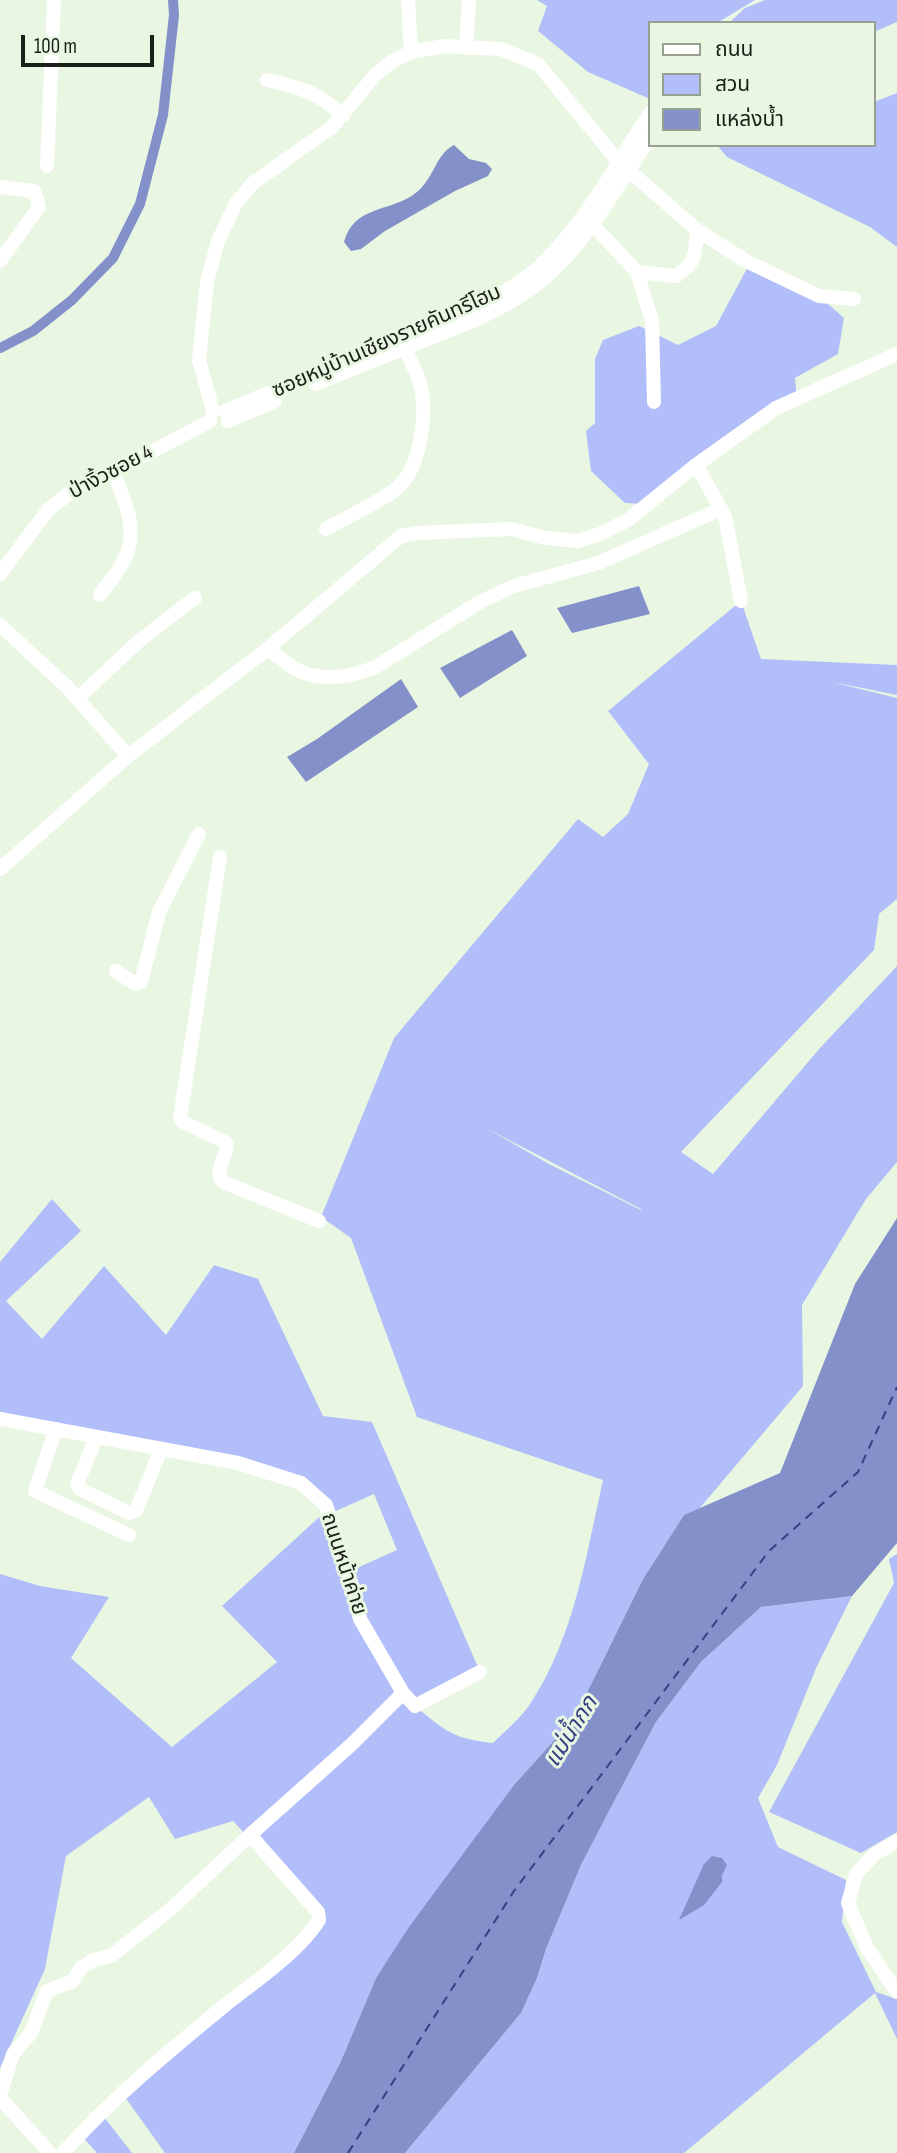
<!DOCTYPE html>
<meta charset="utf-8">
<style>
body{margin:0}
#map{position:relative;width:897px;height:2153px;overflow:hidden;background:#e9f7e2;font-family:"Sofia Sans Condensed","Noto Sans Thai",sans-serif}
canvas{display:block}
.legend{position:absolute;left:648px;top:21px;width:228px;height:126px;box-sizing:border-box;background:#e9f7e2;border:2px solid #96a191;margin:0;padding:9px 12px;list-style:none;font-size:21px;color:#1a1f17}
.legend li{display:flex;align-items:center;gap:14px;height:35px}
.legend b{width:35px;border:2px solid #96a191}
.scale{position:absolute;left:21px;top:35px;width:133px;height:32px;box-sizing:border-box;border:4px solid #1a1f17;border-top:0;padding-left:9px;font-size:21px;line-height:24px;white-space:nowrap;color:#1a1f17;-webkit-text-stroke:5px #e9f7e2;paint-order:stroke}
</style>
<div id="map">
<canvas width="897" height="2153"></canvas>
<ul class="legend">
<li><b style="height:9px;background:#fff"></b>ถนน</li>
<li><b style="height:19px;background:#b1bef9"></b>สวน</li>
<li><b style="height:19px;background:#8390c9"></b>แหล่งน้ำ</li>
</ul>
<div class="scale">100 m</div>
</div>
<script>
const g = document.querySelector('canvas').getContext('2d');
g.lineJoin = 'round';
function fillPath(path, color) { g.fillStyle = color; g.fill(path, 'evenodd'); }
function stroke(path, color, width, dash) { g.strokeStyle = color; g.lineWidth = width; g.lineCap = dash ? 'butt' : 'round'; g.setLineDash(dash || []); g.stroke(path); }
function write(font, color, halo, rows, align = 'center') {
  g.font = font + ' "Sofia Sans Condensed","Noto Sans Thai",sans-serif'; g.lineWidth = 6; g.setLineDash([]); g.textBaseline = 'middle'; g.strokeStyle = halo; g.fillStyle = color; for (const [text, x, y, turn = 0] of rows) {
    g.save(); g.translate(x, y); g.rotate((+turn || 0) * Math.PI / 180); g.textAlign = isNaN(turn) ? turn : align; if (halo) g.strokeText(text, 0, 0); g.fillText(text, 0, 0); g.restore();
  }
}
fillPath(new Path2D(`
 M537,0h218l-38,23h-67v76l-62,-27 -50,-41 9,-25z
 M765,0h132v22l-23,10v-9h-145l16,-15z
 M897,93v154l-27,-20 -143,-70 -10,-12h157v-43z
 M750,263l69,33 25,22 -6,36 -43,24 2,21 -150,105 -22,-1 -34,-32 -5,-40 9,-8v-64l8,-19 36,-14 39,19 38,-19z
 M741,601l20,58 136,6v30l-65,-13 65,16v201l-18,15 -5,36 -193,202 32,22 107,-126 77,-82v196l-31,37 -64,106 1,81 -104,123 -15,6 -41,64 -68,138 -61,68 -138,193 -35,83 -47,92h-129l-43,-60 197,-173 -1,-8 -85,-91 -58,18 -26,-42 -83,59 -21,113 -45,99v-494l40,12 69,11 -38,61 101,89 105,-85 -55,-56 105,-96 -26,-27 -301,-64v-157l52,-63 29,32 -75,70 36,38 62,-73 62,69 48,-70 44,14 65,137 49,6 108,250 -65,34c30,25 39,33 78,37 12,-12 28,-25 37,-39 44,-66 56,-148 73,-224l-186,-63 -66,-179 -30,-21 73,-179 184,-219 25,18 25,-23 21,-50 -41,-53zM486,1128l155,81v1l-92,-46zM374,1494l23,56 -49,22 -19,-58z
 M897,1554v278l-36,21 -92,-41 125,-229 -5,-24z
 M852,1596l-35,70 -40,99 -19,33 20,49 68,33 -4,42 34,70 21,7v40l-22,-46 -191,160h-279l116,-140 16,-35 9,-29 35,-84 27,-52 48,-91 45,-60 60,-55z
 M101,2113l31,40h-35l-17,-19z`), '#b1bef9');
fillPath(new Path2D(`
 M454,145l15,14 17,4 6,6 -4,7 -33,15 -70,40 -24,18 -10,2 -7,-9c10,-36 44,-30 69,-47 21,-14 22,-41 41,-50z
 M639,586l11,28 -78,19 -15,-25z
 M512,630l15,26 -67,42 -20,-30z
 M401,679l17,28 -112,75 -19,-25 30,-18z
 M897,1218v325l-45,53 -91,11 -60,55 -45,60 -48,91 -27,52 -35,84 -9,29 -16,35 -116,140h-111l47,-92 35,-83 33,-51 105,-142 61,-68 68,-138 41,-64 96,-42 75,-189z
 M712,1856l10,2 5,7 -5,10v7l-18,23 -25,15 25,-56z`), '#8390c9');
stroke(new Path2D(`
 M0,348l33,-17 39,-31 41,-42 27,-54 23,-89 11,-100 -1,-15`), '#8390c9', 10);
stroke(new Path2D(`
 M348,2153l166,-262 255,-340 89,-79 39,-85`), '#363f84', 2, [9, 7]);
stroke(new Path2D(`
 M408,0l3,52
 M466,48l3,-48
 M267,80c33,7 52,13 76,36
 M47,166l7,-166
 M0,187l34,4 5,16 -39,54
 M592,224l45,48 39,4c21,-13 19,-23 21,-46
 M637,272l15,49 2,81
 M316,384c38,-16 76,-31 114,-46 39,-15 77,-30 110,-56 47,-38 76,-95 110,-144
 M213,411l-14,-51 8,-78 11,-41 18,-38 17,-20 79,-56 44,-53 15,-12 20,-10 34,-6 56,3 37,15 80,97 79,69 49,31 73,35 35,3
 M225,411l258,-107c21,-12 42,-24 59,-40 44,-42 74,-100 108,-151
 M228,421l47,-20
 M696,465l29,51 16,85
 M326,529c19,-11 54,-27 70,-40 25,-20 32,-77 24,-106 -4,-12 -10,-23 -15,-35
 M0,574l48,-64 25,-20 40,-18 97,-51
 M100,595c8,-12 19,-24 25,-37 14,-29 -1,-59 -12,-86
 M0,625l67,62 61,69
 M266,650c12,4 17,11 28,18 24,15 55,9 80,0l106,-66 34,-16 84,-23 123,-54
 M78,698l62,-58 55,-42
 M220,857l-40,261 5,5 38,18 4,4c-1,13 -13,26 -4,37l96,39
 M0,869l128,-113 138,-106 135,-114 16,-3 94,-4 35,9 32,3 22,-7 28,-14 68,-55 80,-57 121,-54
 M116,971l19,13 6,-2 18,-70 40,-78
 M0,1419l238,44 63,20 25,22 25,77 9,37 43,74 12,13 65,-34
 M56,1429l-21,62 94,44
 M96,1438l-19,46 3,5 49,24 7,-2 25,-62
 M897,1841l-22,13 -19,20 -8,29 19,45 30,44
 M0,2095l13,-41 18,-21 16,-42 26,-10 7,-12 13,-9 18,-4 62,-49 77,-72 102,-91 51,-51
 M0,2098l50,55
 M63,2153c48,-54 105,-101 161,-147 30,-24 75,-54 95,-86l-1,-8 -68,-77`), '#fff', 14);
write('21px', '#1a1f17', '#e9f7e2', [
 ["ซอยหมู่บ้านเชียงรายคันทรีโฮม",387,342,-24],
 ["ป่างิ้วซอย 4",111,473,-28],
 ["ถนนหน้าค่าย",343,1564,72]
]);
write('italic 23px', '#363f84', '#e9f7e2', [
 ["แม่น้ำกก",572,1732,-58]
]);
</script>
